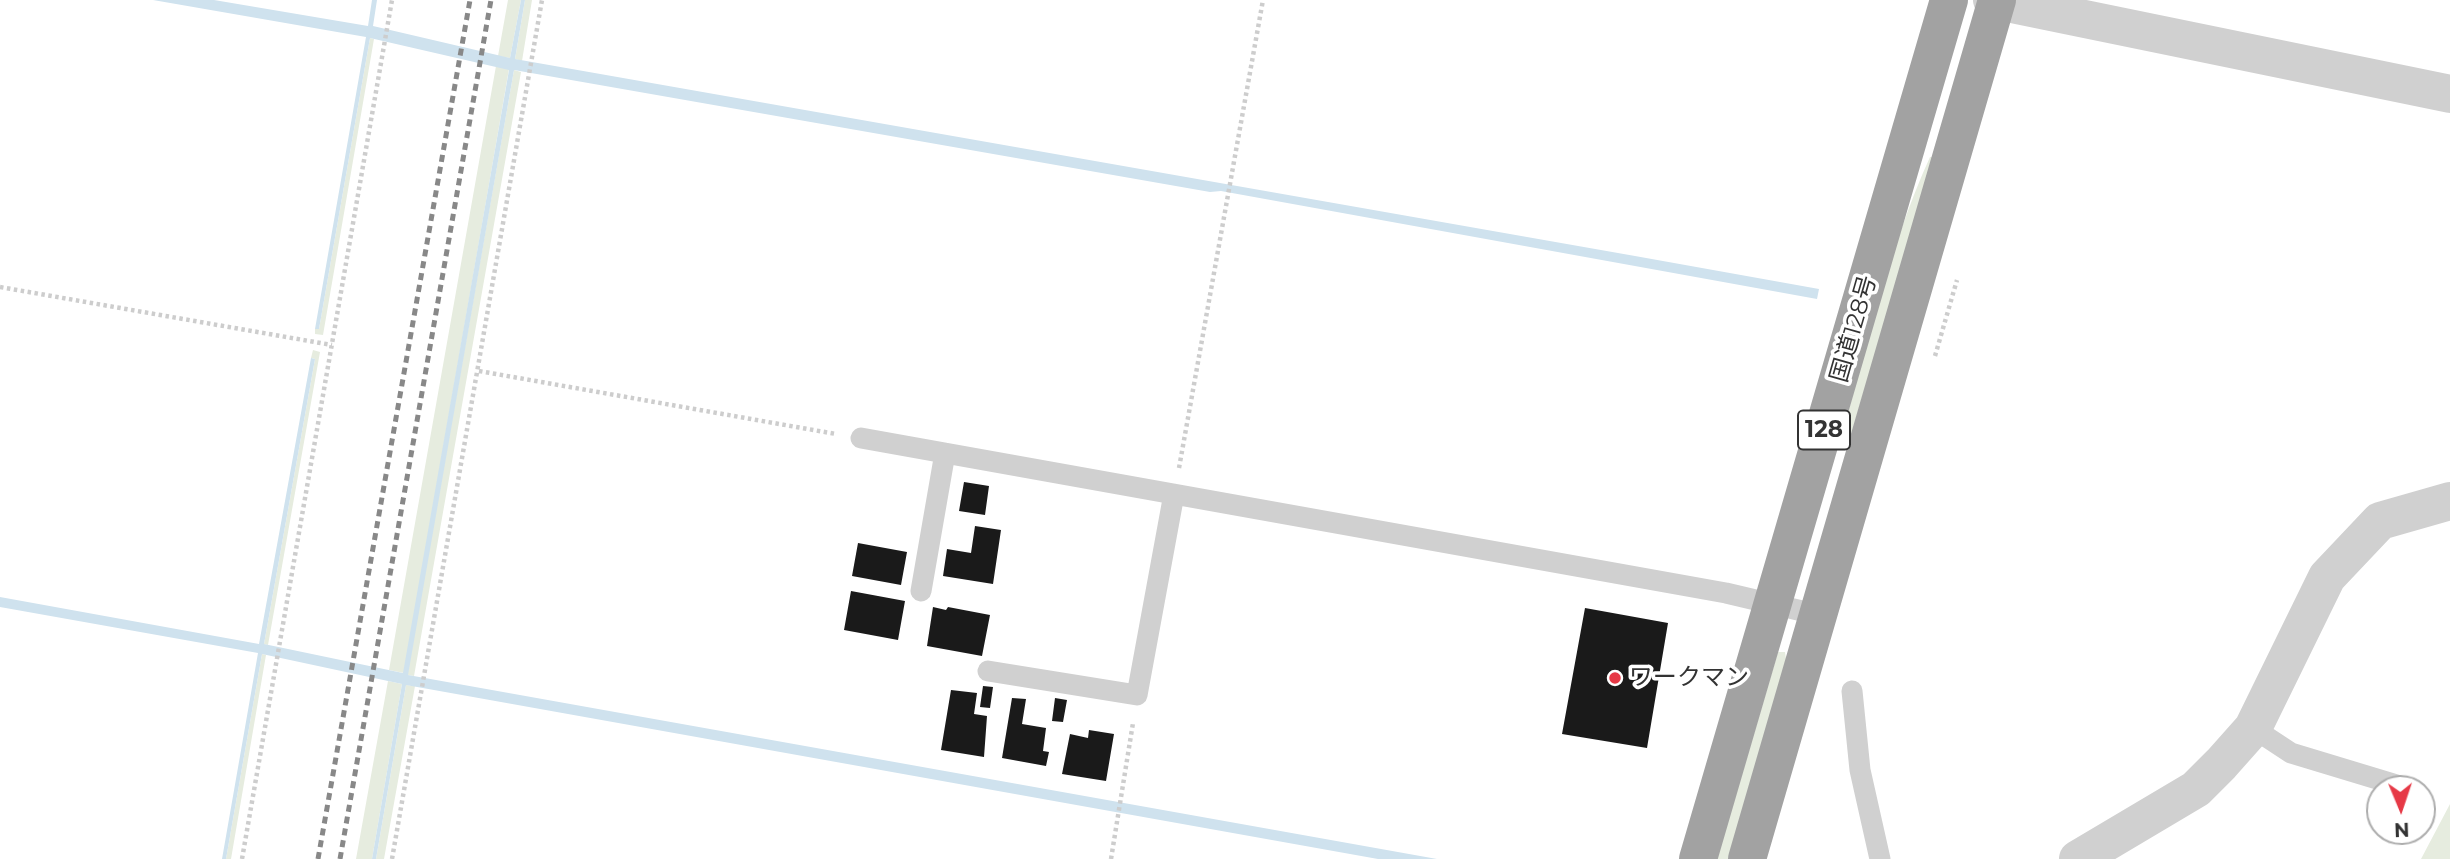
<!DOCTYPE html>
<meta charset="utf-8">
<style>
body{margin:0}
#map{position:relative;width:2450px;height:859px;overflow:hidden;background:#fff;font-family:Montserrat,sans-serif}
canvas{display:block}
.north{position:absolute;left:2366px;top:775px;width:70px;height:70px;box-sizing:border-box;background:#fff;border:2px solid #adadad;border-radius:50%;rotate:178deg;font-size:19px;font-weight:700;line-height:28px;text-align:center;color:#333}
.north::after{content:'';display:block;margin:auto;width:24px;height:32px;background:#e63946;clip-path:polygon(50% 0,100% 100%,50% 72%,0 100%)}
</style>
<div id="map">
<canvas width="2450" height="859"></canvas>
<div class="north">N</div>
</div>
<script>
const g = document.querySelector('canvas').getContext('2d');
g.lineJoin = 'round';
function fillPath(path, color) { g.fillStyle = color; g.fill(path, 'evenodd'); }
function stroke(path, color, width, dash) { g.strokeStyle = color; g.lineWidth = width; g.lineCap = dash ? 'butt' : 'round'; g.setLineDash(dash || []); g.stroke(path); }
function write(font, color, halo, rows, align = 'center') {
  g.font = font + ' Montserrat,"Noto Sans JP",sans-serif'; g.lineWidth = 7; g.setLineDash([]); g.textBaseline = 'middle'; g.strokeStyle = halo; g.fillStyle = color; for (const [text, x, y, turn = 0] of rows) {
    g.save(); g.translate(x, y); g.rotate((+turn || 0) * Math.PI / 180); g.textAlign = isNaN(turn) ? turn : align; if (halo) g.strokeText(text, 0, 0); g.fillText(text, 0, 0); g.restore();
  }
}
fillPath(new Path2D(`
 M508,0h13l-11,58 -12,-2z
 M525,0h7l-10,61 -7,-2z
 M370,38l4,1 -51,296 -8,-1v-5h4z
 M496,66l13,3 -105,604 -15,-3z
 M514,70l7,2 -107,604 -7,-1z
 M1930,157h4l-85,284 -7,4 -2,-3c27,-95 49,-195 90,-285z
 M313,350l7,2 -52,293 -4,-1 51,-285 -4,-1z
 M1778,652h7l1,7 -58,200h-11z
 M262,654l4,1 -35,204h-5z
 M388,681l14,3 -30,175h-16z
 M406,685l9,1 -31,173h-8z
 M2450,804v55h-29z`), '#e6ecdf');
fillPath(new Path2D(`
 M153,0h61l154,26 4,-26h5l-4,26 137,32 11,-58h4l-10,59 1120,197 184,33 -2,10 -596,-108 -11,1 -696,-122 -106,605 1029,184h-59l-972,-174 -30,174h-4l30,-175 -140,-30 -36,205h-4l36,-206 -258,-46v-10l259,47 52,-286 4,1 -51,285 139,29 106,-603 -139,-32 -51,291h-4l51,-292z`), '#cfe2ee');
fillPath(new Path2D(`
 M964,482l25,4 -4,29 -26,-4z
 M975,526l26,4 -8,54 -50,-8 4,-27 24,4z
 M858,543l49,9 -6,33 -49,-9z
 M851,591l54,10 -7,39 -54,-10z
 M933,607l13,3 2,-3 42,8 -8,41 -55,-10z
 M1585,608l83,15 -21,125 -85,-14z
 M983,686l10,1 -3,21 -10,-1z
 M951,690l26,3 -3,21 13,2 -3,41 -43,-7z
 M1012,698l14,1 -4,25 24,4 -3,23 6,1 -3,14 -44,-8z
 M1055,698l12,2 -4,22 -11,-1z
 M1089,730l25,4 -8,47 -44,-7 8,-40 18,4z`), '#1a1a1a');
stroke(new Path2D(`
 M0,287l332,58
 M1935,356l22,-76
 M479,371l357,63
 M1179,468l84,-468
 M242,859l150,-859
 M392,859l150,-859
 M1111,859l22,-136`), '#cdcdcd', 4.5, [3.5, 3.5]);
stroke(new Path2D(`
 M861,438l865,155 93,22
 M921,591l24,-138
 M988,671l149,24 37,-201
 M1852,691l8,79 20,89
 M2253,728l38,25 119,36`), '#d0d0d0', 21);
stroke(new Path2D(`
 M2078,859l118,-70 25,-25 32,-36 74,-151 53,-56 70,-20`), '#d0d0d0', 38);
stroke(new Path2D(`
 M1992,0l458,94`), '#d0d0d0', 38);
stroke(new Path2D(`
 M1698,859l251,-859
 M1747,859l250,-859`), '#a2a2a2', 38);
stroke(new Path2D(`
 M318,859l152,-859
 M340,859l151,-859`), '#888', 5, [7, 5]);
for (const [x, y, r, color] of [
 [1615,678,7,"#e63946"]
]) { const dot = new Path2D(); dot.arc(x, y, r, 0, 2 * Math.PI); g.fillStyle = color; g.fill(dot); stroke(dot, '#fff', 2.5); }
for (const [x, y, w] of [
 [1824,430,52]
]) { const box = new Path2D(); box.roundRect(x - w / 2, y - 19.5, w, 39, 5); g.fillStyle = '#fff'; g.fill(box); stroke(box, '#333', 2); }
write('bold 23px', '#333', null, [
 ["128",1824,430]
]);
write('24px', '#333', '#fff', [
 ["国道128号",1854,329,-74]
]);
write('24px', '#333', '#fff', [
 ["ワークマン",1629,678]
], 'left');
</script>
